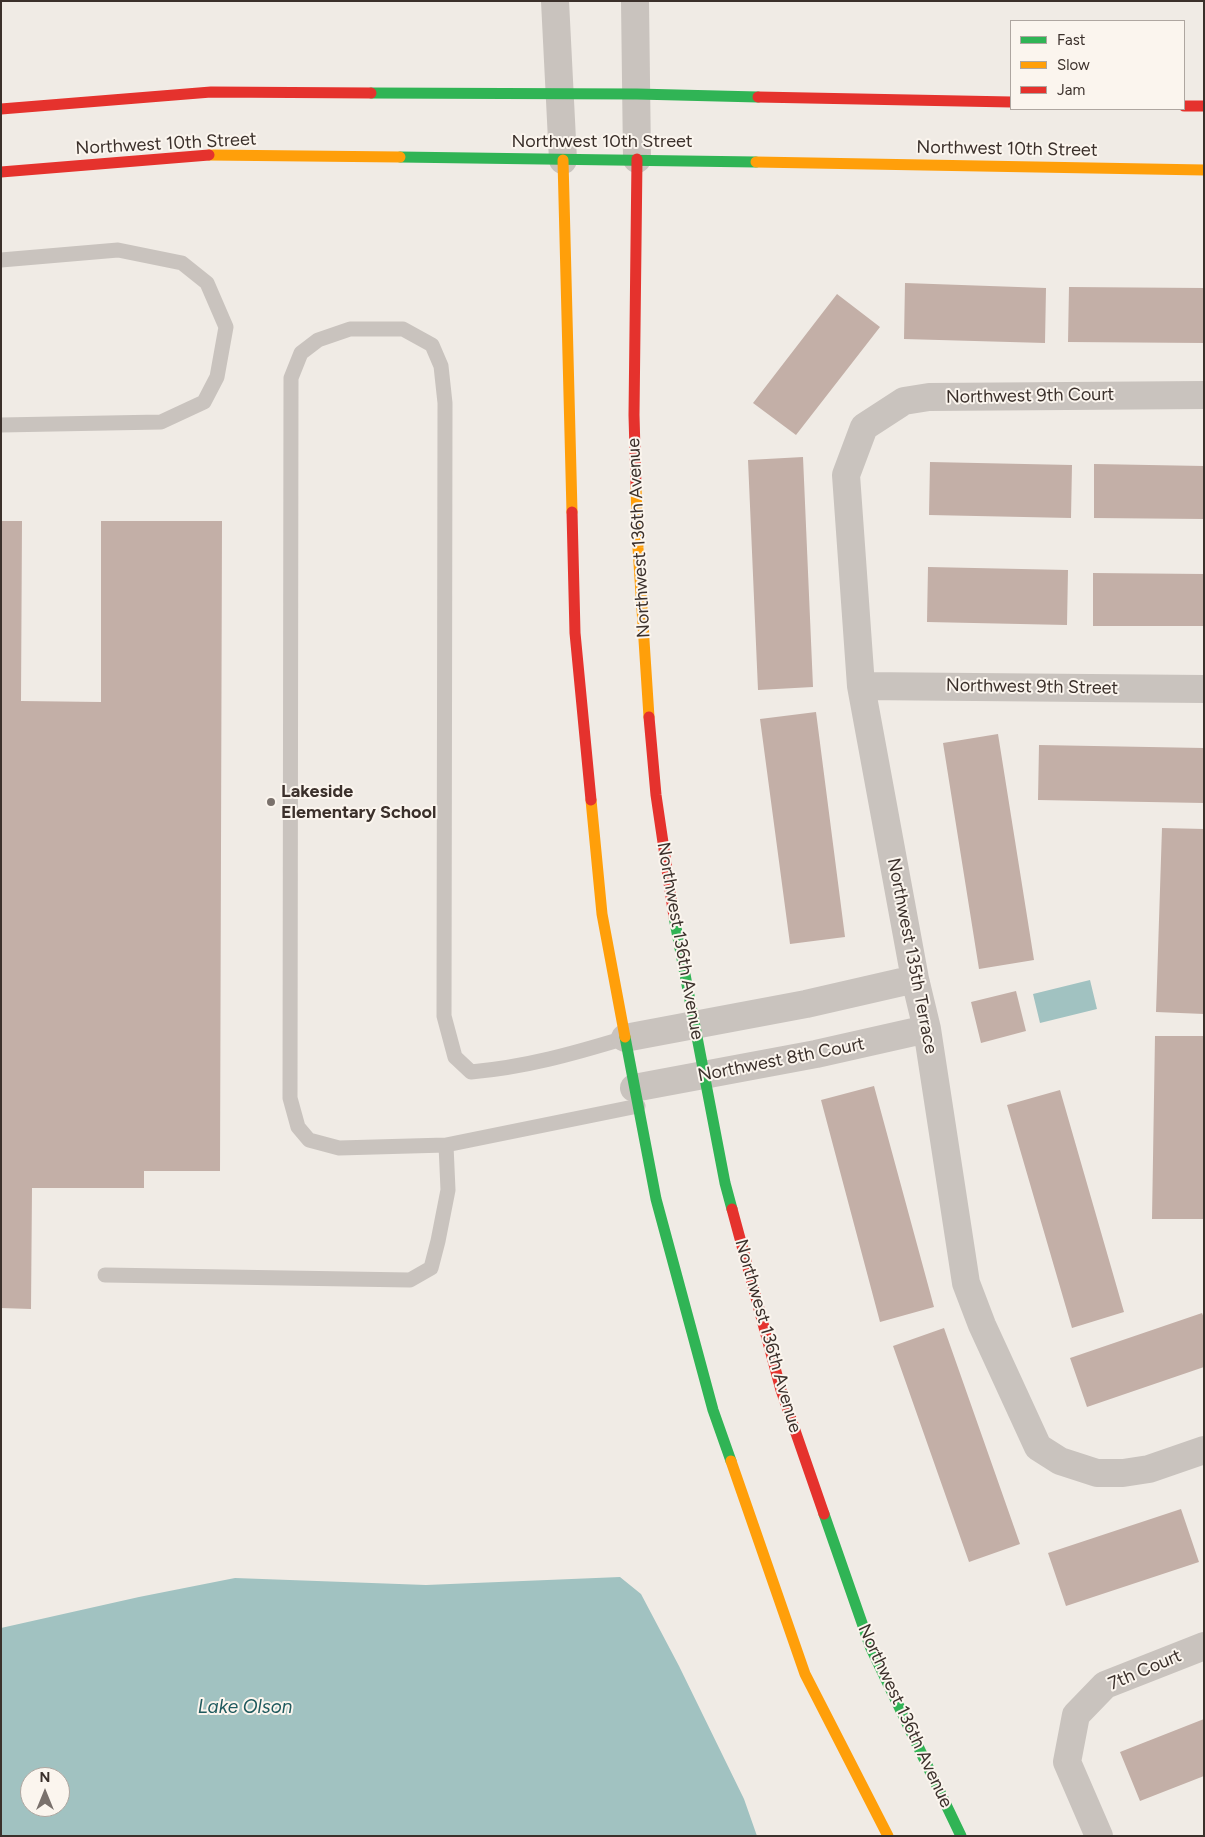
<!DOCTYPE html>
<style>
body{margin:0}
#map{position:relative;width:1205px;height:1837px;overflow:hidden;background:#f0ebe5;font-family:Figtree,sans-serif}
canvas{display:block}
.frame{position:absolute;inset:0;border:2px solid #3b302b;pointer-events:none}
.legend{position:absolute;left:1010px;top:20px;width:175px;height:90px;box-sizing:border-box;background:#fbf5ee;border:1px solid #aea6a0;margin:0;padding:6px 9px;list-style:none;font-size:15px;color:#3b302b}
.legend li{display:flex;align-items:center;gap:10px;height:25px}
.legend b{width:25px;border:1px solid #aea6a0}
.north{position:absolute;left:20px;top:1767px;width:50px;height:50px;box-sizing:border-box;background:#fbf5ee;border:1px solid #aea6a0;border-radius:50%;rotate:0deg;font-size:14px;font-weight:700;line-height:20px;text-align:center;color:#3b302b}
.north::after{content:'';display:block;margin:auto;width:18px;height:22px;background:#7a716c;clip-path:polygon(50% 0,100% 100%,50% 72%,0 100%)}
</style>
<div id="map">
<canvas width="1205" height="1837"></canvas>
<div class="frame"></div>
<ul class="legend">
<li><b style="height:6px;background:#30b455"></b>Fast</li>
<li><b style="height:6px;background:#ff9f0a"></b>Slow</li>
<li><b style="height:6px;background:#e5322d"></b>Jam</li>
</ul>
<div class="north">N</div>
</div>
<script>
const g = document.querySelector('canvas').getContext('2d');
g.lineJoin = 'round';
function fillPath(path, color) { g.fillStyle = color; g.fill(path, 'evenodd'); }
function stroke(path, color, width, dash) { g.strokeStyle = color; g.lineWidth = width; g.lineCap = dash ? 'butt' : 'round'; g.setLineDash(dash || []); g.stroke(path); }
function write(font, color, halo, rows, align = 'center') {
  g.font = font + ' Figtree,sans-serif'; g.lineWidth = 4; g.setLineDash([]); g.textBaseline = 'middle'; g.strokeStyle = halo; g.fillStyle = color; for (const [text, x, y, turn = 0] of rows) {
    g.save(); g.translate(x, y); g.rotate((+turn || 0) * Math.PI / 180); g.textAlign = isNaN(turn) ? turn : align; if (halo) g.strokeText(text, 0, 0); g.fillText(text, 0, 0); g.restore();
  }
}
fillPath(new Path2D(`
 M1090,980l7,29 -57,14 -7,-29z
 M620,1577l21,17 38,72 65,133 13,37h-756v-208l138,-31 96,-19 191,7zM30,1777h30v30h-30z`), '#a1c2c1');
fillPath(new Path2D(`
 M905,283l141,5 -1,55 -141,-4z
 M1069,287l135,1v55l-136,-1z
 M837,294l43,33 -84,108 -43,-32z
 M803,457l10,230 -55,3 -10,-230z
 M930,462l142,3 -1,53 -142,-3z
 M1094,464l110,2v53l-110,-1z
 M1,521h21l-1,180 80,1v-181h121l-2,650h-76v17h-112l-1,121 -30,-1z
 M928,567l140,3 -1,55 -140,-3z
 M1093,573l111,1v52h-111z
 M816,712l29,225 -55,7 -30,-225z
 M998,734l36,226 -55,9 -36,-226z
 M1039,745l165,3v55l-166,-3z
 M1162,828l42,1v185l-48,-2z
 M1016,991l10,40 -45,12 -10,-41z
 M1155,1036h49v183h-52z
 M874,1086l60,221 -54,15 -59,-222z
 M1060,1090l64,222 -52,16 -65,-223z
 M1202,1313l2,5v49l-117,40 -17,-49z
 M944,1328l76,216 -51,18 -76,-216z
 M1181,1509l18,53 -133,44 -18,-53z
 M1204,1719v57l-64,25 -20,-49z`), '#c3afa7');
stroke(new Path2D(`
 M1,260l117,-10 64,13 25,20 19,44 -9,50 -13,25 -43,20 -160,3
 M625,1038c-53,16 -99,29 -154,34l-16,-15 -11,-41 1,-613 -4,-37 -9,-21 -29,-16h-53l-32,11 -17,13 -10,25 -1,720 8,29 11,13 30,8 107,-3 192,-39
 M105,1275l305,5 21,-12 7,-27 10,-51 -2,-45`), '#c9c3be', 15);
stroke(new Path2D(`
 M555,1l8,159
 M635,1l2,158
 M1204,395l-275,2 -25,4 -40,26 -18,48 15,211 54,293 12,50 39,254 16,42 56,122 22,14 37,12h26l26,-4 55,-19
 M861,686l343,3
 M625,1038l181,-34 109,-25
 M634,1088l182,-34 111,-25
 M1099,1836l-32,-74 9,-47 29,-30 99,-39`), '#c9c3be', 28);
stroke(new Path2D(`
 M371,93l266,1 121,3
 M400,157l356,5
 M674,917l51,266 7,26
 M625,1037l31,162 57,211 18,51
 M824,1514l46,132 91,190`), '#30b455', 11);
stroke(new Path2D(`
 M209,155l191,2
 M563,160l9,352
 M756,162l448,8
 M636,486l2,62 11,169
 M591,800l11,114 23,123
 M731,1461l74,213 83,162`), '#ff9f0a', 11);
stroke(new Path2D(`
 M758,97l253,5
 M1184,106h20
 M1,109l210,-17 160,1
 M1,172l208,-17
 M636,486l-2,-71 3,-256
 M572,512l3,121 16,167
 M649,717l7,78 18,122
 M732,1209l49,181 43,124`), '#e5322d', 11);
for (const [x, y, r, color] of [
 [271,802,5,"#7a716c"]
]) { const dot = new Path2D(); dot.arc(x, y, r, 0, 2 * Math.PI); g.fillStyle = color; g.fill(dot); stroke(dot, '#fbf5ee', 2); }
write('18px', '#3b302b', '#fbf5ee', [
 ["Northwest 10th Street",602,142],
 ["Northwest 10th Street",166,144,-3],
 ["Northwest 10th Street",1007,149,1],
 ["Northwest 9th Court",1030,396,-1],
 ["Northwest 136th Avenue",639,538,-93],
 ["Northwest 9th Street",1032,687,1],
 ["Northwest 136th Avenue",680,941,80],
 ["Northwest 135th Terrace",912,956,79],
 ["Northwest 8th Court",781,1060,-11],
 ["Northwest 136th Avenue",768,1336,74],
 ["7th Court",1145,1670,-23],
 ["Northwest 136th Avenue",905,1716,65]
]);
write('bold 18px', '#3b302b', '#fbf5ee', [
 ["Lakeside",281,792],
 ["Elementary School",281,813]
], 'left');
write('italic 19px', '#1f5a5e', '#fbf5ee', [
 ["Lake Olson",245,1707]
]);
</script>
